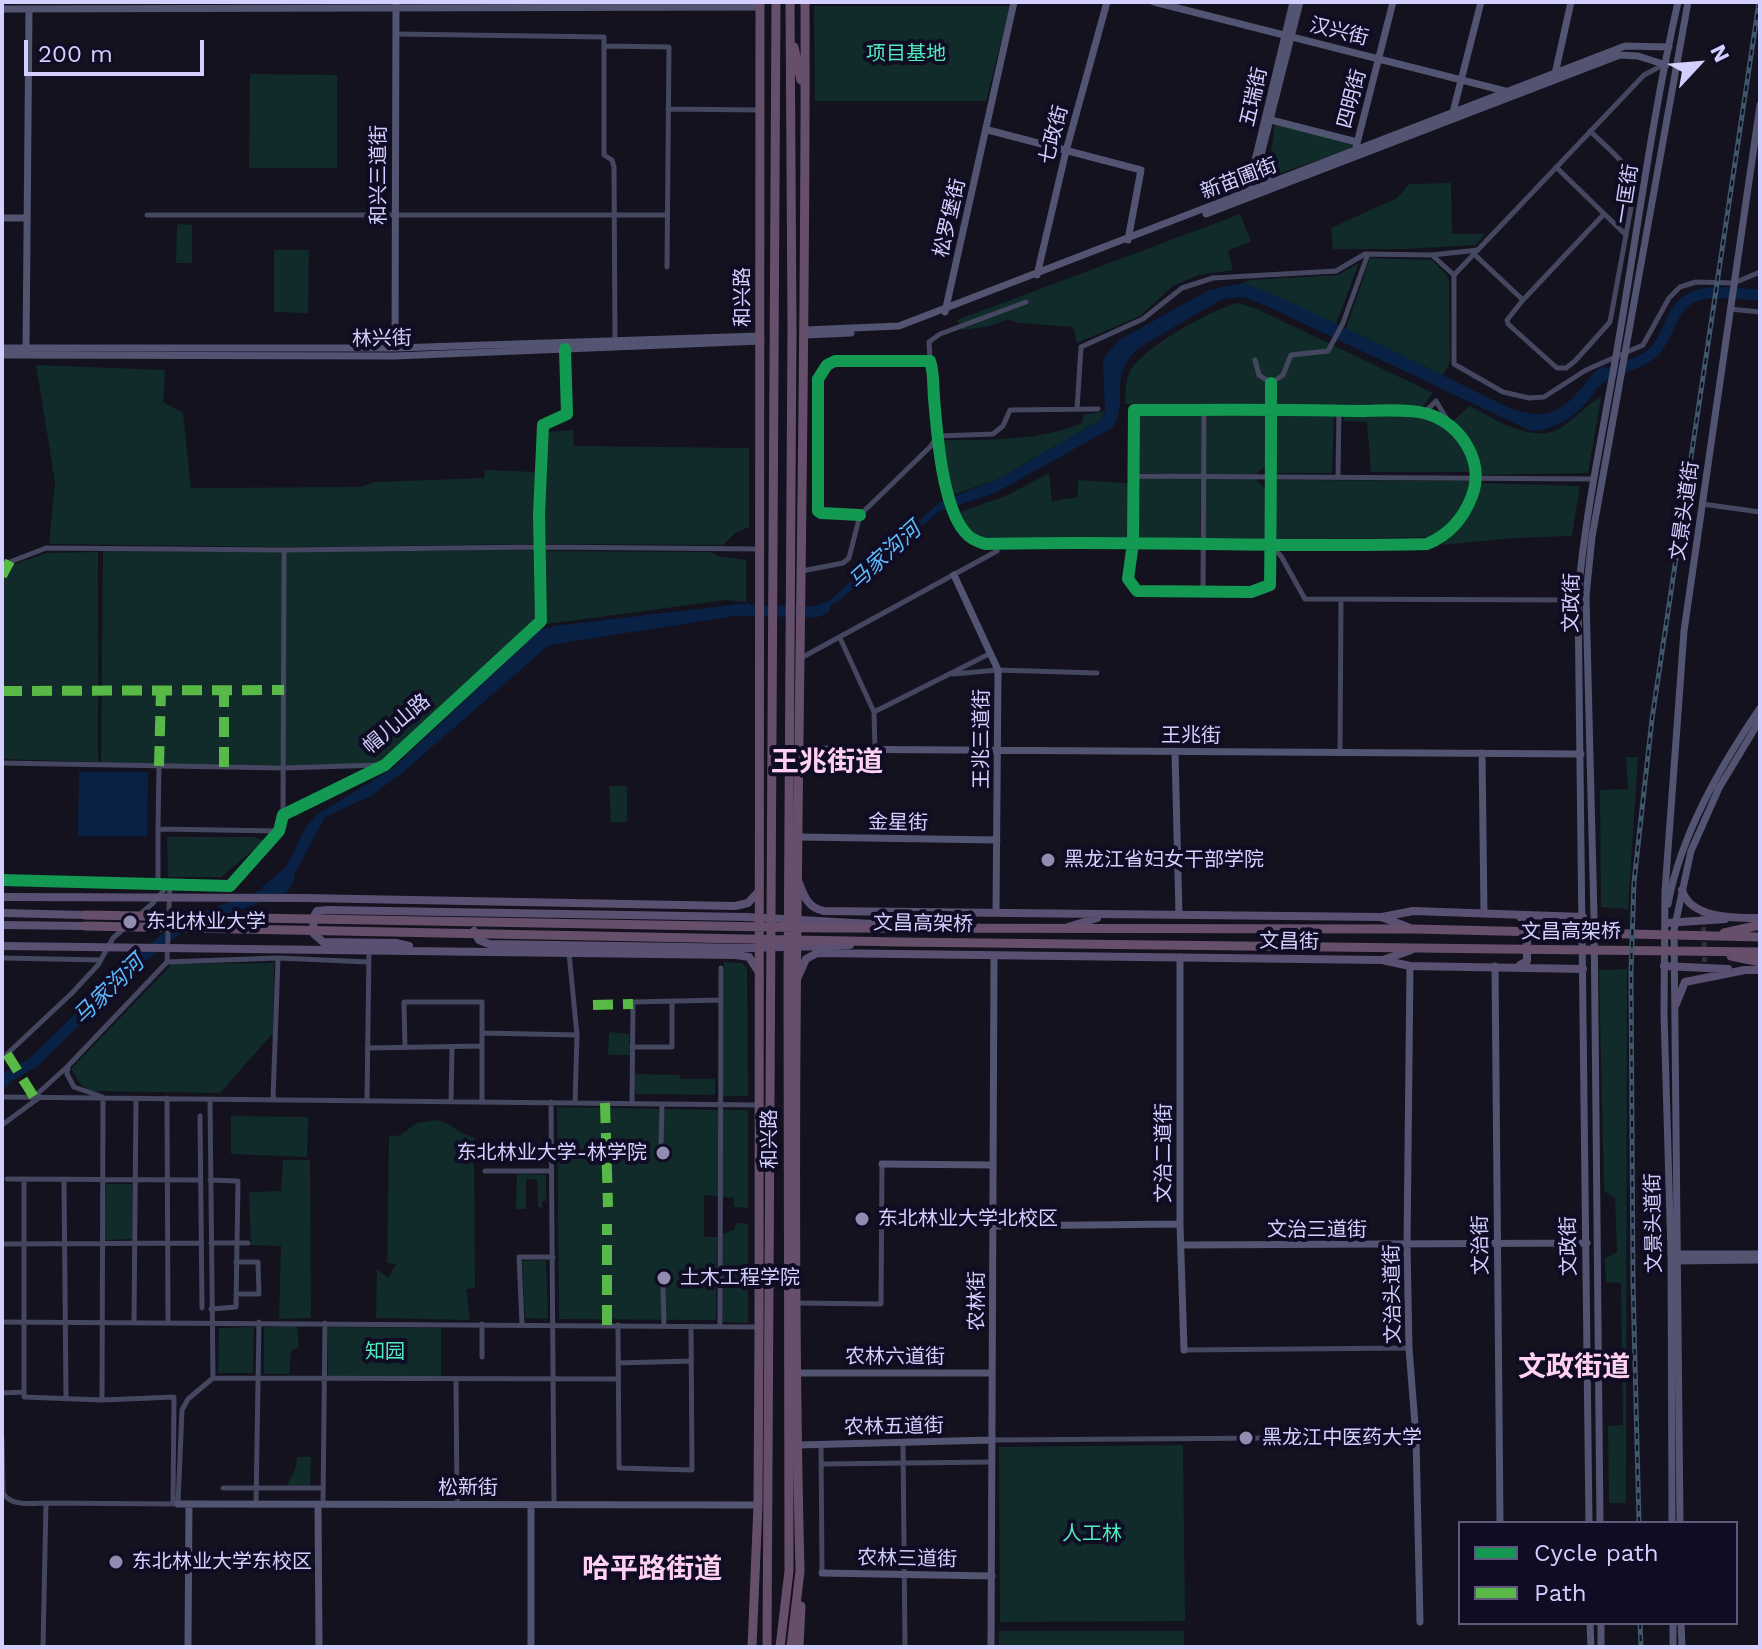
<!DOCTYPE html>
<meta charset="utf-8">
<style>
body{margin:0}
#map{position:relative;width:1762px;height:1649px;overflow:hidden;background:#13121e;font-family:"Work Sans",sans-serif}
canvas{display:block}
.frame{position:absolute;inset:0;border:4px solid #d3cfff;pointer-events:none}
.legend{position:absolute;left:1458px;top:1521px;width:280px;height:104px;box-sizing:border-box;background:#0f0c24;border:2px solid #5d5a7c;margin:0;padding:10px 14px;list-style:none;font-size:24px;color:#d3cfff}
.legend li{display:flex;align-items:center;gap:16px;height:40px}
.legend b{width:40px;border:2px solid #5d5a7c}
.north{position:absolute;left:1658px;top:24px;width:80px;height:80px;-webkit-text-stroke:6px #0f0c24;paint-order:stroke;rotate:64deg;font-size:22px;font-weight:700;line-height:32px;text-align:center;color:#d3cfff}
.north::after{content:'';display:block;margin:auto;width:28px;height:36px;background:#d3cfff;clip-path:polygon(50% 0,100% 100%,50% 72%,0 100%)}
.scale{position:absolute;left:24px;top:40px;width:180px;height:36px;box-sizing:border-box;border:4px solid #d3cfff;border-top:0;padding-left:10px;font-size:24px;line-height:28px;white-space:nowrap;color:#d3cfff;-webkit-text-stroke:6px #0f0c24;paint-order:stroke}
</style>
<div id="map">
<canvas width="1762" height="1649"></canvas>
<div class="frame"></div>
<ul class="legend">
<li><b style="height:10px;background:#139951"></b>Cycle path</li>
<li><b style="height:10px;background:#58b947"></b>Path</li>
</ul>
<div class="north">N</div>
<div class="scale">200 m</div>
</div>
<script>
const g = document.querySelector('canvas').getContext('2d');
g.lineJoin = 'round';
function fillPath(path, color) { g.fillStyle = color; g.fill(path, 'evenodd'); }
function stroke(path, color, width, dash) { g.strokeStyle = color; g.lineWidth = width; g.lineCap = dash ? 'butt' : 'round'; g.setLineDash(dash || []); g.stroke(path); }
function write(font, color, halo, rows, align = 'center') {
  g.font = font + ' "Work Sans","Noto Sans SC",sans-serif'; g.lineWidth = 8; g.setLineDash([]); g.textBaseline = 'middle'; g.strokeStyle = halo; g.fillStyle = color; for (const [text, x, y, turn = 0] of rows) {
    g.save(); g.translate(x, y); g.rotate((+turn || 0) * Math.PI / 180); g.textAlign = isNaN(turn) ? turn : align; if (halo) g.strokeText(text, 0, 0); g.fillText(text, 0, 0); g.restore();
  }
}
fillPath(new Path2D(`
 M814,6h196l-24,95h-171z
 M250,74l87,1v93h-88z
 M1275,124l78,19 -2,6 -70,24 -8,-4 -3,-10z
 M1451,183l1,51h33l-9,11 -72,4h-71l-2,-21 66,-30 12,-14z
 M1240,214l11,27 -23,10 5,19 -35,5 -25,11 -33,30 -63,27 -4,-16 -54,-4 -11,-4 -18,7 -27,4 -6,-10z
 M177,224l15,1v38h-16z
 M274,250h35l-1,63 -34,-1z
 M1370,258l62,2 15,15 2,8 1,79 -7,13 -97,-46z
 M1359,263l-23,61 -93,-41 6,-3 89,-5z
 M1237,303l18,5 178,85 -11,14 -297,-3c1,-9 0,-22 4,-31 12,-25 82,-63 108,-70z
 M36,365l129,5 -2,32 20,11 8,75 169,-1 15,-5 109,-4 1,-8 51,2 -1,72 -250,3 -236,-3 6,-62z
 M1601,397l-13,76 -110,2c-4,-20 -12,-37 -26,-53l17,-16c29,14 66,41 96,19 13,-9 22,-21 36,-28z
 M1105,411l-5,9 -102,59 -45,16 -9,-32 -1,-23c46,0 97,1 139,-17l1,-8z
 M1202,412l-1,62 -65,-1 1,-59z
 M1267,413v52l-11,9h-51l2,-60z
 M1276,414l58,1 -2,58h-57z
 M1344,416c32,0 91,-7 113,22 7,9 11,23 15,34h-101l-4,-50 -23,-1z
 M573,430l1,16 175,2v79l-14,6 -12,12 -181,-1 6,-112z
 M1049,473l3,28 26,-4v-17l49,3 2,55 -144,1 -16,-10 -9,-17 46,-16z
 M1137,478h64l-1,63h-64z
 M1205,479h51l10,11 2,53 -63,-2z
 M1276,480l195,1c-9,27 -17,44 -43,56l-151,3z
 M1479,483l101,3 -8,50 -58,2 -72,7c19,-19 32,-35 37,-62z
 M536,550l3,68 -154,145 -99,3v-214z
 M103,551l178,1v213l-180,-1z
 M544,551l167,1 7,4 28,4v42l-20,-2 -179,24z
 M98,552v210l-96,-3v-190l44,-16z
 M1626,757h12l-10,152 -27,-2 -1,-117 28,-1z
 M609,786h18v36h-16z
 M167,837h88l9,4 -43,36h-53z
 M724,962l18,1 5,5 1,128h-25z
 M274,963l-1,70 -53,60 -130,-2 -8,-5 -11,-17 101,-105z
 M1627,969l-1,534h-17l-1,-77 15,-1 -2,-142 -15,-1 -1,-24 12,-6 -2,-54 -11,-7 -5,-221z
 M609,1032l20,2 1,21h-22z
 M635,1074l45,1v4h35v16l-80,-1z
 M557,1107l162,3v86l-15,-1v42h13l-1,83 -157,-1z
 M723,1110h25v98l-14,-1v-9l-11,-1z
 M231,1116l77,1 -1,40 -76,-3z
 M437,1120c15,3 24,16 37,17l1,151 -9,1 4,31 -94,-2 1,-49 11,9 8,-14 -9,-1 2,-125 1,-3 9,1 18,-13z
 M283,1160h27l1,158 -32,1 2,-73 -30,-1 -2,-53 32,-1z
 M517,1174l29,1v26h-4v9l-4,-4 -1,-27h-11v30h-10z
 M106,1184h26v55l-28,1z
 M736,1223l12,1v99l-25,-1v-88l11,-4z
 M546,1260l2,59 -23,-1 -3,-57z
 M297,1326l2,22 -8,2 -2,24h-25v-47z
 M254,1327l-1,46h-35l1,-45z
 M328,1327l113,1v49l-113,-1z
 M1183,1445l2,176 -185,1 -1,-175z
 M297,1457h14l-1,28h-23l8,-15z
 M999,1631h185v16h-185z`), '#102b2a');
fillPath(new Path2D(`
 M1243,283l45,18 112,53 109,54c38,13 52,5 77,-25 7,-9 8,-12 19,-17 -6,33 -39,64 -74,65l-262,-124 -25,-10 -22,2 -85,50c-31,31 -6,54 -25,79l-117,65 -57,19 -100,90 -27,13v-8l18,-6 111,-99 58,-23 102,-59 5,-7 -2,-54 16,-19 90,-50z
 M749,603l-1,11 -199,31 -147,128 -31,23 -46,21 -38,71h-26l26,-22 18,-38 13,-14 75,-46 147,-138 14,-4z
 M79,772h69l-1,64h-69z`), '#092144');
stroke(new Path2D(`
 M1593,384c17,-17 43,-16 61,-32 10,-10 14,-26 21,-38 17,-31 54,-20 85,-19
 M734,610l82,2 9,-4
 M2,1083l6,-6 26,-15 104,-102 42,-33 104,-40 5,-9`), '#092144', 11);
stroke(new Path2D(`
 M1703,912l2,59`), '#302e40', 5, [5, 2.5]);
stroke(new Path2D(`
 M396,34l208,3v9l65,1 -2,220
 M604,46v109l8,5 2,7 1,173
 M1663,65l-19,10 -190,200v89l49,28 26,6 15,-1 42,-27 57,-25 26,-47 11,-11 16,-5 38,1 26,-11
 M668,109l91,1
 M1556,167l70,68
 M147,215h520
 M1474,254l49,46 -16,20 1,4 49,44h9l9,-7 35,-39 24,-131c-2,-27 -26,-42 -44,-60
 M1433,256l21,19
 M1523,300l81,-86
 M1730,309l30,3
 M1255,360l4,15 12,8 12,-8 8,-20 37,-4 15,-28 25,-69
 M930,361l-1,-19 11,-8 86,-32
 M1077,409l4,-62 62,-28 39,-31 31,-10 123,-7 29,-17 67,1 46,-5
 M1425,412l11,-11 12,20
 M1133,476l461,3
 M1338,477l1,-67
 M1702,504l58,8
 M860,515l-39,-2 -3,-2v-132l9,-14 8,-4h95c4,11 3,25 4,37 3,35 8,106 30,133 6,8 13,10 21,13 148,-4 295,4 442,0 22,-9 37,-27 45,-48 13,-35 -11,-71 -44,-82 -19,-6 -53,-3 -73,-3 -74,-2 -148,-1 -221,-1l-1,133 -5,36 9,12 114,1 19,-7c1,-67 1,-135 1,-202
 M1270,545l11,11 24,43 273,1
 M2,565l44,-17 238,2 255,-3 220,2
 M802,571l41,-8 6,-5 11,-43 70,-68 8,-11 55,-2 10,-8 7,-16 88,-1
 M1203,591l1,-181
 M840,638l34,74 1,37
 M801,658l196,-107
 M953,674l45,-4 99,3
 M874,712l117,-59
 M1340,753l1,-154
 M2,763l281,5 97,-3
 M283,815l1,-265
 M158,829l1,-63
 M2,880l228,6 49,-55 4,-16 102,-50 156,-144 -2,-106 4,-90 24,-11 -2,-65
 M158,882v-53l121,2
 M569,953l8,82 -2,68
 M2,958l99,2
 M167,962l3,-79
 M482,1033l95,2
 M632,1047h40v-46
 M367,1048l115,-2
 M405,1048l-1,-46h78v100
 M7,1054l64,-60 27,-29 15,-27 40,-35 17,-20
 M68,1067l-1,7 7,13 29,10 -1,303
 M35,1096l33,-30 99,-104 111,-4 91,4
 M2,1097l757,8
 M167,1098l1,224
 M273,1099l5,-141
 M367,1100l2,-150
 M451,1101l1,-54
 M551,1102l3,403
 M632,1103l1,-101 88,-2
 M200,1116l2,192
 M2,1125l38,-28
 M661,1147l1,-43
 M485,1171h67
 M7,1179l193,1
 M24,1179v218l78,3 72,-3 -1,107
 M64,1179l2,219
 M210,1180l28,1 -2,126 -25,2
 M211,1243h37
 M2,1244l199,-1
 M663,1286l1,40
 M236,1294h23l-1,-32h-22
 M797,1303l84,1 1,-140
 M2,1322l756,5
 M134,1322l2,-224
 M482,1324v33
 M522,1324l-3,-67h34
 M618,1325l1,143 73,2 -1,-144
 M720,1326l1,-358
 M1184,1350l225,-2
 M618,1363l73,-2
 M213,1378l405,1
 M456,1379l1,125
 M2,1393l22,-1
 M2,1439l1,54c8,14 28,10 43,10
 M992,1440l424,-3
 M903,1444l2,203
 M821,1445l1,128
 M822,1464l170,-2
 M223,1488h100
 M256,1504l3,-182
 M323,1504l2,-181
 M43,1647l3,-144 132,1 4,-94 6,-11 25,-21 -3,-279`), '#454660', 5);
stroke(new Path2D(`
 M1154,2l355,90
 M2,9l758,-2
 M1555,74l16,-72
 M1452,116l29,-114
 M1271,120l86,22
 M988,130l153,40 -13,70
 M1354,155l39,-153
 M1273,183c-10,-5 -13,-13 -13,-24l40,-157
 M1247,194l46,-192
 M1206,214l414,-159 18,1 28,9
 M2,218h25
 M1037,275l29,-124 41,-149
 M945,312l69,-310
 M805,330l94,-4 726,-280 44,1
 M805,335l46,-2
 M2,348h393l364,-12
 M395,348l1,-346
 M26,349l3,-339
 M2,355l393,1 366,-15
 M954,575l44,95 -2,243
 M800,749l781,5
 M1175,752l4,163
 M1482,753l2,160
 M799,837l198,3
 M1668,904c13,-70 52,-137 92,-196
 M1180,957v267l4,126
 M1410,966l-3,280 2,102 7,89 4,185
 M1495,966l5,557
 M882,1164l111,1
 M993,1226l187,-2
 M1181,1245l406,-2
 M1674,1254h86
 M1673,1261l87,-1
 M798,1373h194
 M798,1445l194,-5
 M178,1504l580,1
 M318,1504l1,143
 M531,1505v142
 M1589,1523l-11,-927c7,-83 25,-164 39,-246 20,-116 35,-233 61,-348
 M1600,1523l-6,-607 -8,-320 6,-59 96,-535
 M1672,1523l-1,-269 -7,-241 1,-122 19,-260 76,-526
 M1680,1523l-6,-593 17,-79 28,-63 41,-68
 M822,1573l170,3
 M1590,1623l1,24
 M1601,1623v24
 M1673,1623v24
 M1681,1623l1,24
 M188,1647l1,-143
 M991,1647l3,-691`), '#535372', 7);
stroke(new Path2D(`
 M799,883c5,13 9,25 25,28l557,6 27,10
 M1682,890c8,29 54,28 78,28
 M2,897l302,1 431,8 13,-3 11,-12
 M2,913l83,2
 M1518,915l9,8v38l-7,4
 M1382,917l31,-6 170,6
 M1666,923l59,-4
 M2,925l83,1
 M1068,927l29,-9
 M474,931l5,9 10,4 259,4 102,-3
 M2,946l734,9 13,2 9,14
 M409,946l-13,-3 -73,-1 -9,-8 -1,-16 4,-7 11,-1 419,7 125,7
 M1383,960l28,-10
 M1664,966l64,3
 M798,977l8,-18 11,-6 565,7 28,6 173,3
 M1676,1004l9,-22 60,-12h15`), '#5a5071', 8);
stroke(new Path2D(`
 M794,47l7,33
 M85,915l739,13 589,1 347,8
 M85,926l814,16 861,10
 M1724,933l36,-8
 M1731,956l29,6
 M752,1647l6,-142 1,-178 1,-1325
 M767,1647l9,-1645
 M780,1647l9,-76 -1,-592 4,-652 -2,-325
 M791,1647l9,-76c-13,-523 7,-1046 5,-1569
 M799,1647l2,-41`), '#654f6a', 9);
const rail = new Path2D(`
 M1639,1523l-6,-240 -2,-311 3,-90 18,-163 107,-717
 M1640,1623l1,24`);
stroke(rail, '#3f5768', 5);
stroke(rail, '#0f0c24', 2, [6]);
stroke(new Path2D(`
 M2,576l8,-15
 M2,691l282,-1
 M159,766l2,-76
 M224,767v-77
 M593,1005l40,-1
 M7,1054l27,43
 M605,1103l3,104
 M607,1325v-101`), '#58b947', 10, [20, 10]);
stroke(new Path2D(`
 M860,515l-39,-2 -3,-2v-132l9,-14 8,-4h95c4,11 3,25 4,37 3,35 8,106 30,133 6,8 13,10 21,13 148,-4 295,4 442,0 22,-9 37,-27 45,-48 13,-35 -11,-71 -44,-82 -19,-6 -53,-3 -73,-3 -74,-2 -148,-1 -221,-1l-1,133 -5,36 9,12 114,1 19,-7c1,-67 1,-135 1,-202
 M2,880l228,6 49,-55 4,-16 102,-50 156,-144 -2,-106 4,-90 24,-11 -2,-65`), '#139951', 12);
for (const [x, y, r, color] of [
 [1048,860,8,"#908db0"],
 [130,922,8,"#908db0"],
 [663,1153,8,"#908db0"],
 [862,1219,8,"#908db0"],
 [664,1278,8,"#908db0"],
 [1246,1438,8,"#908db0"],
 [116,1562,8,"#908db0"]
]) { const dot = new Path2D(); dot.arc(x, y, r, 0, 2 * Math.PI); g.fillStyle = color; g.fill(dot); stroke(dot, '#0f0c24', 3); }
write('20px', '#d3cfff', '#0f0c24', [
 ["汉兴街",1339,32,14],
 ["五瑞街",1254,97,-77],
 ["四明街",1352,99,-75],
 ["七政街",1054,135,-75],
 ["和兴三道街",379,175,-90],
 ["新苗圃街",1239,179,-21],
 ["一匡街",1627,194,-81],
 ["松罗堡街",950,218,-77],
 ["和兴路",743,297,-90],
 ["林兴街",382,339,-1],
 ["文景头道街",1685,511,-82],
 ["文政街",1572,603,-89],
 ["帽儿山路",397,724,-40],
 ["王兆街",1191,736],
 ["王兆三道街",982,739,-90],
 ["金星街",898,823,1],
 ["文昌高架桥",923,924,1],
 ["文昌高架桥",1571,932],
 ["文昌街",1289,942,1],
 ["和兴路",770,1139,-90],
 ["文治二道街",1164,1153,-90],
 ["文景头道街",1654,1223,-91],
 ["文治三道街",1317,1230],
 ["文治街",1481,1245,-91],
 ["文政街",1569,1246,-91],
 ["文治头道街",1393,1294,-91],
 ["农林街",977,1301,-90],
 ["农林六道街",895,1357],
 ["农林五道街",894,1427,-1],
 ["松新街",468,1488],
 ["农林三道街",907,1559,1]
]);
write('20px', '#52e9bc', '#0f0c24', [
 ["项目基地",906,54],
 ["知园",385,1352],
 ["人工林",1092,1534]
]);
write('20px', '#d3cfff', '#0f0c24', [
 ["黑龙江省妇女干部学院",1064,860],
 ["东北林业大学",146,922],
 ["东北林业大学-林学院",647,1153,"right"],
 ["东北林业大学北校区",878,1219],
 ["土木工程学院",680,1278],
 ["黑龙江中医药大学",1262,1438],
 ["东北林业大学东校区",132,1562]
], 'left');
write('italic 22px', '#5dbbff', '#0f0c24', [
 ["马家沟河",885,556,-42],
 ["马家沟河",109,990,-44]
]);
write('bold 28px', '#ffd1f0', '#0f0c24', [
 ["王兆街道",827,763],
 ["文政街道",1574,1368],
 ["哈平路街道",652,1570]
]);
</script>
